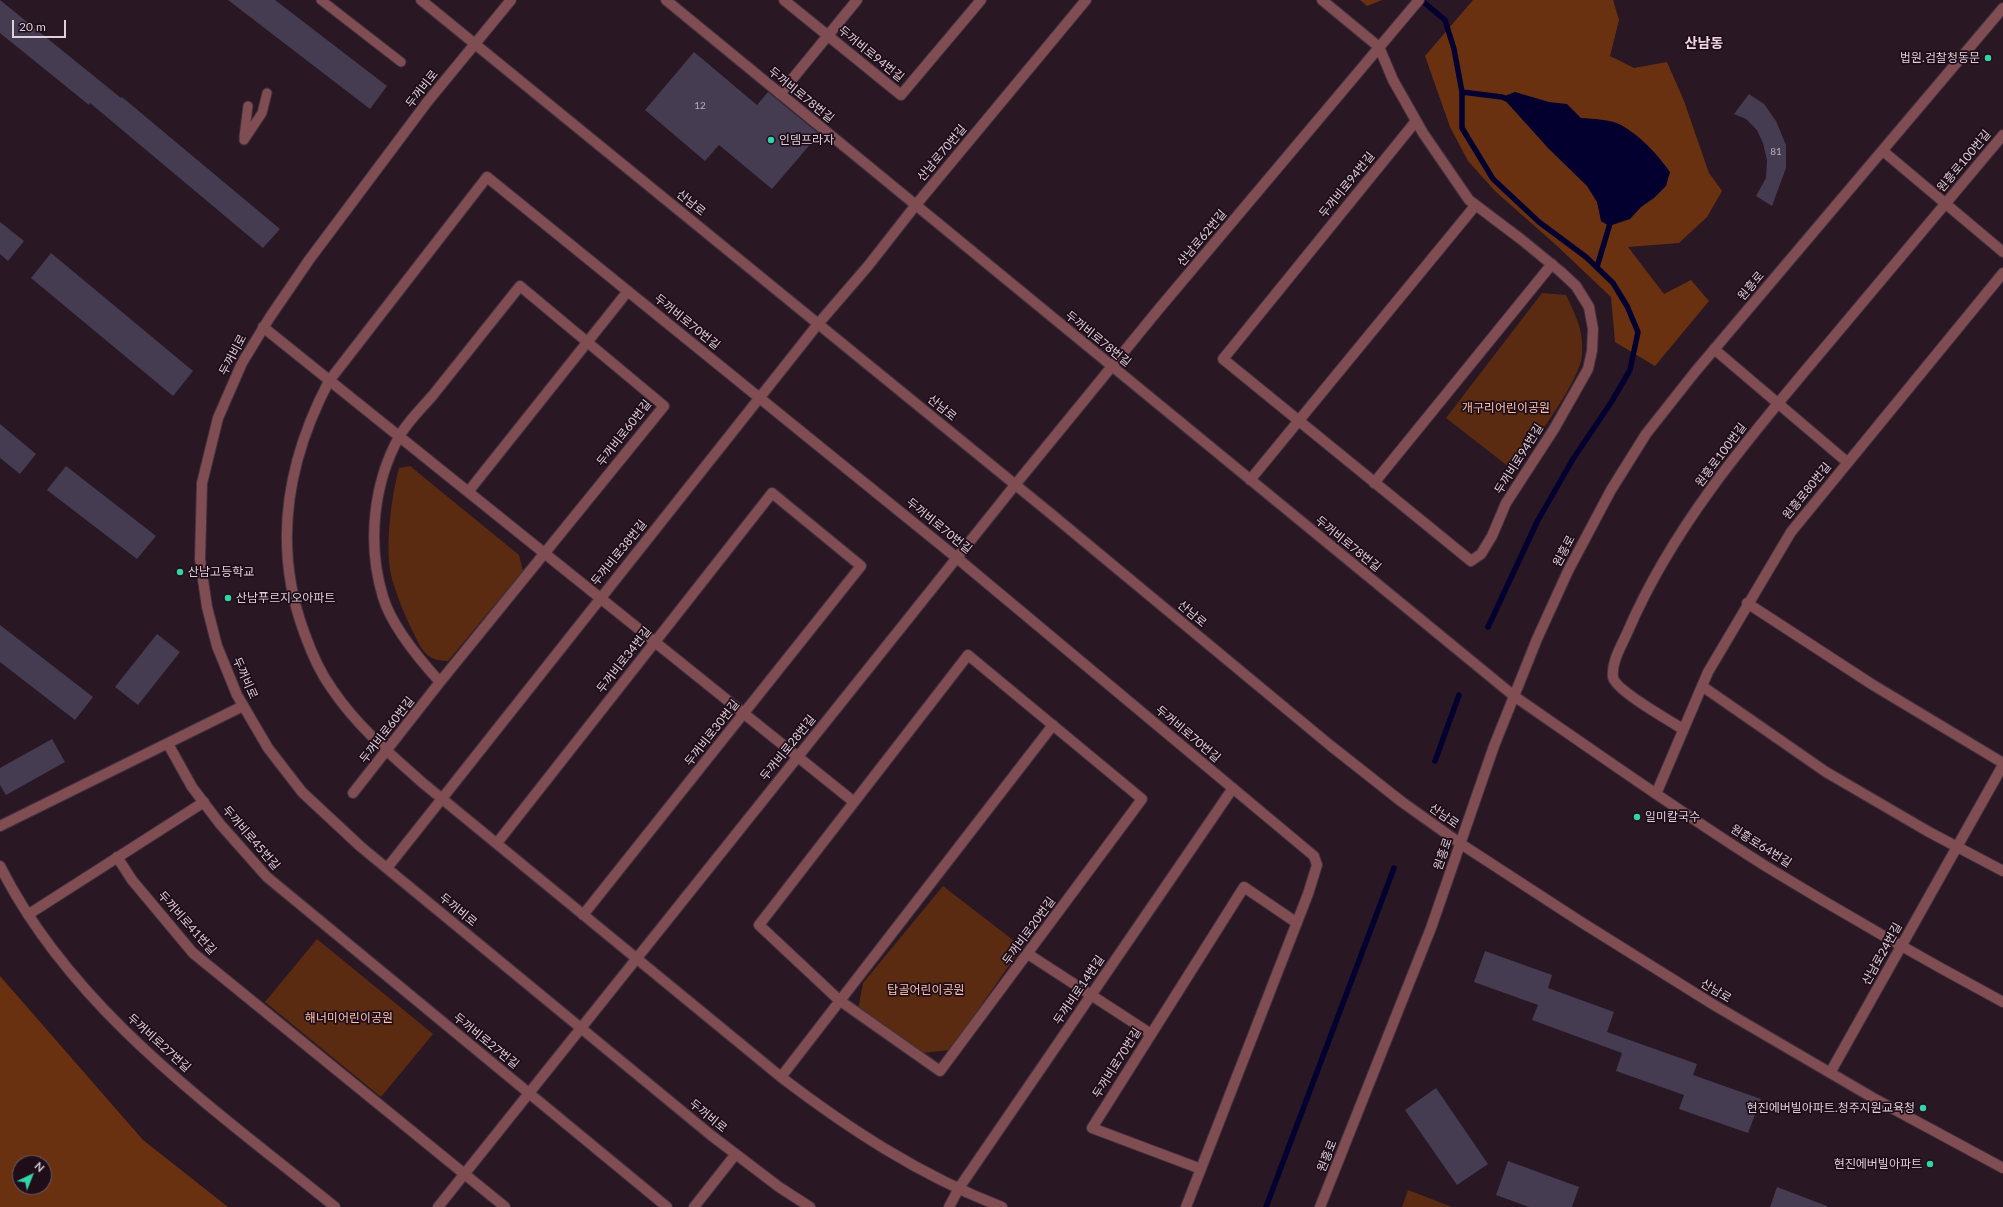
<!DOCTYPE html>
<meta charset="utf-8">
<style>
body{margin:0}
#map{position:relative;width:2003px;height:1207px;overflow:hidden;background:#291724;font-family:Lato,sans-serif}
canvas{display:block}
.north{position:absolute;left:12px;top:1155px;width:40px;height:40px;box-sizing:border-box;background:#1f0e1a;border:1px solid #6b5c66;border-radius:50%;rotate:43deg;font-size:11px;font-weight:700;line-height:16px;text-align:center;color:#ddd0d9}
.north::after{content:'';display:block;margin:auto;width:14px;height:18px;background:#32d4a9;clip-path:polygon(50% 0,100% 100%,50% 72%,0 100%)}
.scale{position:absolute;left:12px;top:20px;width:54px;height:18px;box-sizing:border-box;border:2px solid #ddd0d9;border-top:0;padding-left:5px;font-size:12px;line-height:14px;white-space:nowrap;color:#ddd0d9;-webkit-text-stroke:3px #1f0e1a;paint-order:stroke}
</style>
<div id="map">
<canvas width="2003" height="1207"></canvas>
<div class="north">N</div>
<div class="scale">20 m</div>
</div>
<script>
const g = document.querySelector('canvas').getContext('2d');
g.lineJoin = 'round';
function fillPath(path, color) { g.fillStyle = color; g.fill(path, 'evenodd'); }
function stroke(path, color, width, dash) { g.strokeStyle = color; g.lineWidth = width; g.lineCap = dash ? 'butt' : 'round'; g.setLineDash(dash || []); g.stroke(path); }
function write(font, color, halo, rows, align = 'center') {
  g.font = font + ' Lato,"Noto Sans KR",sans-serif'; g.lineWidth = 3.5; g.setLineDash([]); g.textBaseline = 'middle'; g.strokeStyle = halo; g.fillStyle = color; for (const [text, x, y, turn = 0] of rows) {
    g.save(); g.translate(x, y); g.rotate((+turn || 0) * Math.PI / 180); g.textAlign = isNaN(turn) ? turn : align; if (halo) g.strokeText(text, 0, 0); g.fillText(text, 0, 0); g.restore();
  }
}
fillPath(new Path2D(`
 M1542,293l24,2c10,21 18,36 16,60 -2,27 -52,92 -69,115l-67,-52z
 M410,466l109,89 4,16 -75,90c-22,0 -26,-11 -35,-29 -8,-16 -18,-40 -22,-57 -6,-31 0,-76 8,-107z
 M943,886l79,61 -72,103 -28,3 -64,-43 5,-27z
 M317,939l116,95 -52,63 -116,-95z
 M1408,1190l44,17h-50z`), '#5a2b10');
fillPath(new Path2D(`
 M1360,0h22l-15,6z
 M1473,0h140l6,20 -9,36 24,12 33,-6 17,39 25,72 13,18 -15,26 -28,26 -51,4 36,47 27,-14 18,21 -54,65 -40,-24 -4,-45 -56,-53 -59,-52 -28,-31 -18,-34 -25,-71z
 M0,976l143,164 85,67h-228zM20,1163h24v24h-24z`), '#6a3111');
fillPath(new Path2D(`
 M1515,92l34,10 18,2 14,14c12,1 29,1 40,7 20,11 36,29 49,47l-4,14 -12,12 -13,9 -11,12 -21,7 -8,-5 -4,-19 -10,-16 -39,-38 -46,-51z`), '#03002f');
stroke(new Path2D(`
 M1421,0l24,20 9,29 8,43v36l31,51 46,43 47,35 27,26 14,23 11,26 -8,38 -18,31 -39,58 -35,61 -50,107
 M1462,92l40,5 7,3
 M1597,267l14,-47
 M1435,761l24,-66
 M1266,1207l128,-339`), '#03002f', 5.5);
fillPath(new Path2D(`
 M0,0l121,98 1,-1 158,132 -17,19 -173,-145 -1,2 -89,-72z
 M228,0h47l112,86 -17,23z
 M694,52l63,53 11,-13 51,42 -47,55 -53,-44 -14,16 -60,-51z
 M1749,94l15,10 12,17 10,24v23l-14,38 -16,-10 10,-18 1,-18 -4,-17 -6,-13 -11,-11 -12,-5z
 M0,222l24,19 -16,20 -8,-7z
 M51,253l142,118 -20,25 -142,-118z
 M0,424l36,30 -16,20 -20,-16z
 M66,466l90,70 -19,23 -90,-69z
 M0,625l93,72 -18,23 -75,-58z
 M157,634l23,18 -42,53 -23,-18z
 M52,739l13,23 -59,33 -6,-10v-17z
 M1485,951l67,24 -4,13 66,24 -7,20 90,32 -4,11 68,24 -13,34 -69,-24 5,-14 -68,-24 6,-18 -90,-33 6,-15 -64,-23z
 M1436,1088l52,76 -31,21 -52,-75z
 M1508,1161l71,26 -7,20h-43l-33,-12z
 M1777,1187l50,19v1h-57z`), '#453c51');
const service = new Path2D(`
 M321,0l80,62
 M244,137l4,-31
 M244,140l18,-27 5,-20`);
const minor = new Path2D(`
 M421,0l629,513 281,233 71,56 59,42 120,78 133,83 161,94 128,69
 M511,0l-83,101 -119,159 -39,57 -28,46 -24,55 -16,65 -2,76 7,48 10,39 20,49 31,53 34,44 59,55 351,289 67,51 31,20
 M666,0l848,696c84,58 167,117 253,171 77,47 156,92 236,135
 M784,0l117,95 80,-95
 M1322,0l57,47 14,33 30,53 46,67 53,40 39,32 15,14 13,21 4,22 -1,22 -4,18 -34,60 -48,74 -14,33 -11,18 -10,7 -248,-202 193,-238
 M780,94l77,-94
 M1883,151l120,101
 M263,327l591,475
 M1714,349l133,113
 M1250,480l225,-274
 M1374,483l178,-219
 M468,492l160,-201
 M1747,603l126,82 130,78
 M968,655l174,144 -202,272 -101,-71 -80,-75z
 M1702,686l124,86 103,60 74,39
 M1683,729c-13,-8 -68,-39 -70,-52 -2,-15 9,-32 15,-46 46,-107 124,-197 198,-285 59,-71 118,-141 177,-211
 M168,744l24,43 28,37 47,53 400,330
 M353,793l87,-111 224,-276 -144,-120c-29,36 -58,73 -87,109 -11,13 -26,27 -34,42 -26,47 -32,108 -16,160 9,30 36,62 57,85
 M1656,794l52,-122 83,-140 212,-259
 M0,826l243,-120
 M497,843l275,-350 89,73 -278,349
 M117,857l15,23 61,73 312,254
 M0,866c73,145 212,241 335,341
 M387,868l431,-544 50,-58 47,-60 171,-206
 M29,914l175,-112
 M1028,954l123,80
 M1830,1073l173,-308
 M781,1077l272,-352
 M1201,1169l-109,-41 152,-241 53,36
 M438,1207l577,-722 143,-175 261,-310
 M694,1207l41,-52
 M949,1207l10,-19 274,-400
 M1002,1207c-81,-31 -153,-78 -221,-130l-357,-293c-33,-29 -67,-58 -92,-95 -13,-18 -21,-37 -28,-57 -32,-87 -17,-171 25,-251l158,-204 470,381 357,298 3,9 -9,29 -122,313
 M1320,1207l111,-279 63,-182 43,-107 31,-68 43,-81 35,-56 49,-62 308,-364`);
stroke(service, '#42313d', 11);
stroke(minor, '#42313d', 12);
stroke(service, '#7f4d52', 9);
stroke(minor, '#7f4d52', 10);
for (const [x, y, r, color] of [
 [1988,58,4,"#32d4a9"],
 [771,140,4,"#32d4a9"],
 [180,572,4,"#32d4a9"],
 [228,598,4,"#32d4a9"],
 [1637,817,4,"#32d4a9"],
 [1923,1108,4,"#32d4a9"],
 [1930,1164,4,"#32d4a9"]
]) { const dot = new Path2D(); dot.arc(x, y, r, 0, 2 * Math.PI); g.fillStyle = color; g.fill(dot); stroke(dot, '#1f0e1a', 1.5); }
write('10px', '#b7abb7', null, [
 ["12",700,106],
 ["81",1776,152]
]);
write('12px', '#ddd0d9', '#1f0e1a', [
 ["두꺼비로94번길",871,54,39],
 ["두꺼비로",422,89,-52],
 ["두꺼비로78번길",801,95,39],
 ["산남로70번길",942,153,-50],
 ["원흥로100번길",1964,161,-50],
 ["두꺼비로94번길",1347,185,-51],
 ["산남로",691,203,39],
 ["산남로62번길",1202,238,-50],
 ["원흥로",1751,286,-50],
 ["두꺼비로70번길",687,322,39],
 ["두꺼비로78번길",1098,339,39],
 ["두꺼비로",233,355,-62],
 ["산남로",942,408,39],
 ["두꺼비로60번길",624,433,-52],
 ["원흥로100번길",1721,455,-53],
 ["두꺼비로94번길",1519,459,-58],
 ["원흥로80번길",1807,491,-51],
 ["두꺼비로70번길",939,526,39],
 ["두꺼비로78번길",1348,544,39],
 ["원흥로",1564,551,-62],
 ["두꺼비로38번길",619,553,-51],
 ["산남로",1192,614,40],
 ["두꺼비로34번길",624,660,-52],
 ["두꺼비로",245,678,66],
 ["두꺼비로60번길",387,730,-52],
 ["두꺼비로30번길",712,733,-52],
 ["두꺼비로70번길",1188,734,40],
 ["두꺼비로28번길",788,748,-51],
 ["산남로",1444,816,35],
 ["두꺼비로45번길",251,838,49],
 ["원흥로64번길",1761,846,32],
 ["원흥로",1443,854,-71],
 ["두꺼비로",458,910,39],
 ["두꺼비로41번길",187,923,48],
 ["두꺼비로20번길",1029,931,-54],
 ["산남로24번길",1882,954,-61],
 ["두꺼비로14번길",1079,990,-56],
 ["산남로",1716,991,31],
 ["두꺼비로27번길",486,1041,39],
 ["두꺼비로27번길",159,1043,42],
 ["두꺼비로70번길",1117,1063,-58],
 ["두꺼비로",708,1116,39],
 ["원흥로",1327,1156,-68]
]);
write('12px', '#ddd0d9', '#1f0e1a', [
 ["법원.검찰청동문",1980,58,"right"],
 ["인뎀프라자",779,140],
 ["산남고등학교",188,572],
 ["산남푸르지오아파트",236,598],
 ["일미칼국수",1645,817],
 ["현진에버빌아파트.청주지원교육청",1915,1108,"right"],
 ["현진에버빌아파트",1922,1164,"right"]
], 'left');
write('12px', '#fcc4aa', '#1f0e1a', [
 ["개구리어린이공원",1506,408],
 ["탑골어린이공원",926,990],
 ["해너미어린이공원",349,1018]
]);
write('bold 14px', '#f1d6e7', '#1f0e1a', [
 ["산남동",1704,43]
]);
</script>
